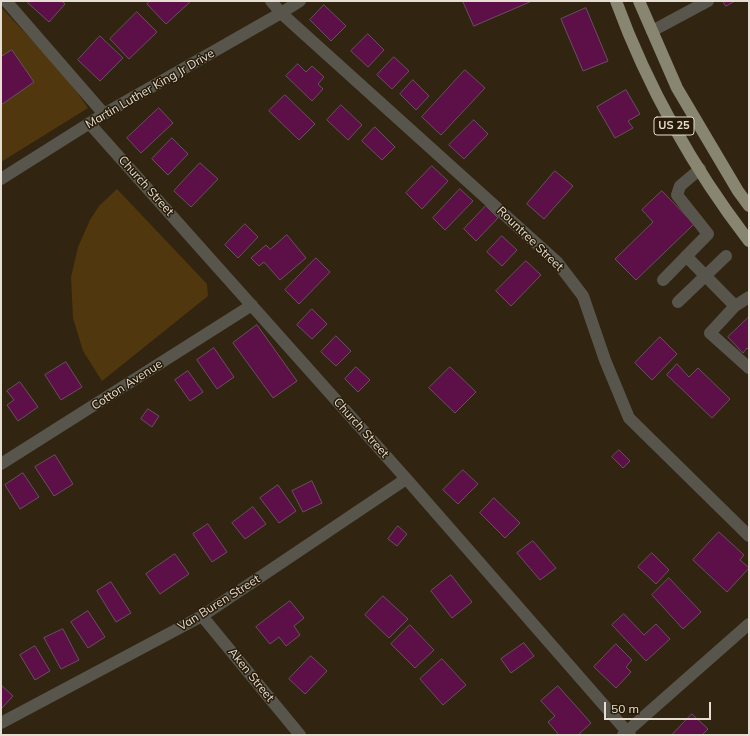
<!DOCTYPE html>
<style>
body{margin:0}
#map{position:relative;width:750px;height:736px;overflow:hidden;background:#312411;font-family:Mulish,sans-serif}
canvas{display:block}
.frame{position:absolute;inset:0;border:2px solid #e6ded2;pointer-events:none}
.scale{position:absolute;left:604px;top:702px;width:107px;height:18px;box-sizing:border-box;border:2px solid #e6ded2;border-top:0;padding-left:5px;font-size:12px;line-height:14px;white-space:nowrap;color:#e6ded2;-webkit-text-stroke:3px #271a07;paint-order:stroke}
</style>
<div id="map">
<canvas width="750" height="736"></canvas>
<div class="frame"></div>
<div class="scale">50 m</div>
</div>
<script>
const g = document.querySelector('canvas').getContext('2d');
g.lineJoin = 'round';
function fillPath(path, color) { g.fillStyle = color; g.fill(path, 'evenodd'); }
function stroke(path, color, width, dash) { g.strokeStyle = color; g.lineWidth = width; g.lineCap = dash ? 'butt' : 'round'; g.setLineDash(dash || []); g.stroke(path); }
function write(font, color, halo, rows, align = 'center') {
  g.font = font + ' Mulish,sans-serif'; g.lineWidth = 3; g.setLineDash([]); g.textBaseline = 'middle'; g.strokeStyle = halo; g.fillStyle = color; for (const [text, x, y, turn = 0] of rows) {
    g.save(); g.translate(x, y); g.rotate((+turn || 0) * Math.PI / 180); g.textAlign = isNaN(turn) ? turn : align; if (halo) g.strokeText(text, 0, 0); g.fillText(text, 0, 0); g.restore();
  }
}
fillPath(new Path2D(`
 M1,7c30,33 63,64 87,101l-87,54z
 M117,189l90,95 1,12 -106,85 -19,-30 -10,-33 -2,-41 7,-30 12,-27 9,-14z`), '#51370d');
const building = new Path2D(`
 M29,1h33l3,3 -16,18 -21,-19z
 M150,1h41l-25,23 -19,-20z
 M463,1h69l-58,25z
 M723,1h12l-9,5z
 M324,5l22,21 -15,15 -21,-21z
 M586,8l22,53 -25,10 -22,-52z
 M137,12l20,20 -28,27 -19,-20z
 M368,34l16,16 -16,17 -17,-16z
 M100,36l23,22 -23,23 -22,-21z
 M12,50l22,32 -33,23v-48z
 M394,57l15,14 -17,18 -15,-14z
 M298,64l8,8 6,-6 12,11 -6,7 5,5 -11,12 -26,-25z
 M465,70l20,18 -44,47 -19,-18z
 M413,80l16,16 -13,14 -16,-16z
 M626,90l14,24 -12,7 5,7 -18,10 -18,-31z
 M285,95l30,29 -16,16 -30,-29z
 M341,105l21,20 -14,15 -21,-20z
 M159,108l14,15 -32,30 -14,-15z
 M474,120l14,14 -24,25 -15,-14z
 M375,127l20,20 -13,13 -20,-19z
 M172,138l16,16 -20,21 -16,-16z
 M200,163l18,16 -27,28 -17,-16z
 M432,166l16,15 -26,28 -16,-16z
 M555,171l18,15 -29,33 -17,-15z
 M460,189l13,12 -28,29 -12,-12z
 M662,191l32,33 -58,56 -21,-21 38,-37 -11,-12z
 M486,206l12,12 -22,23 -12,-12z
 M245,224l13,13 -20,21 -13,-13z
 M287,235l19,23 -26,22 -16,-18 -5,4 -8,-8 15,-13 4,4z
 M502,236l15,14 -15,16 -15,-14z
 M316,258l14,14 -31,32 -14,-14z
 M526,261l15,14 -30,31 -15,-15z
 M312,309l15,15 -15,15 -15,-14z
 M749,317v33l-2,-2 -4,5 -15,-16z
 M257,325l40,56 -24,17 -40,-55z
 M336,336l15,15 -15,15 -15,-14z
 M660,337l17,17 -25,26 -17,-17z
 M214,348l20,29 -17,12 -20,-29z
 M66,362l16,25 -21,13 -16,-25z
 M677,364l12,13 9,-9 32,31 -18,19 -45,-43z
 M356,367l14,13 -12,12 -13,-13z
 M450,367l26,25 -21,21 -26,-25z
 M188,371l15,21 -13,9 -15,-21z
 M20,382l18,25 -20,14 -11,-16 7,-5 -7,-9z
 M148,409l11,7 -7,11 -11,-8z
 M619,450l11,11 -7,7 -11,-11z
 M55,455l18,29 -19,12 -19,-29z
 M463,470l15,14 -20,20 -15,-14z
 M23,473l16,24 -19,12 -15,-24z
 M312,481l10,22 -19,9 -11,-21z
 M278,485l18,26 -17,12 -19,-25z
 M494,498l26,25 -15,15 -25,-25z
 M253,507l13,17 -21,15 -13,-16z
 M208,524l19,28 -15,10 -19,-28z
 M398,526l9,8 -10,12 -9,-7z
 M719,532l25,23 -4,5 9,8 -22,24 -34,-32z
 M533,541l23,27 -16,12 -23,-27z
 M652,553l17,17 -13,14 -18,-17z
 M175,554l14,20 -29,20 -14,-20z
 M451,575l21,27 -20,16 -21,-27z
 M669,578l32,34 -18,17 -31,-34z
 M111,582l20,31 -15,9 -19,-31z
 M383,596l25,23 -19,19 -24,-23z
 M290,601l14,17 -10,8 6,9 -14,11 -7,-9 -9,7 -14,-17z
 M88,611l17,26 -17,11 -17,-26z
 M624,614l20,21 12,-11 14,15 -24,22 -34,-36z
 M410,625l24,25 -19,18 -24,-24z
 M63,629l16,31 -18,9 -17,-31z
 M524,643l10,13 -23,17 -10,-14z
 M616,644l16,16 -6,7 5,5 -15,16 -22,-21z
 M35,646l15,25 -15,9 -15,-25z
 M311,656l16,15 -22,23 -16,-15z
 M442,659l24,26 -23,20 -23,-26z
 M1,685l12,11 -12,13z
 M558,686l33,37 -13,12h-19l-11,-13 7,-6 -14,-15z
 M692,714l16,15 -6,6h-30z`);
fillPath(building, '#5c1047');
stroke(building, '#68515f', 1);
stroke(new Path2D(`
 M6,1l98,113
 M271,1l10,12 276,249 26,34 22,64 24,58 120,118
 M652,31l56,-30
 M89,123l321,360 220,252
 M1,179l103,-65 177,-101 19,-12
 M686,256l49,50
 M663,280l45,-46 -31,-39 3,-9 20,-17
 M749,297l-14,9 -25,27 39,35
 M678,302l48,-46
 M1,464l251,-159
 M202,616l98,119
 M1,723l201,-107 204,-137
 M623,735l126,-111`), '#58564c', 12);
stroke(new Path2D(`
 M616,1c31,85 78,169 133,240
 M639,1l38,87 61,103 11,15`), '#888570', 12);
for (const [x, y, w] of [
 [674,126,40]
]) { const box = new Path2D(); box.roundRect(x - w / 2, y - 9, w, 18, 3); g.fillStyle = '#271a07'; g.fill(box); stroke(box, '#e6ded2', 1); }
write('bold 11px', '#e6ded2', null, [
 ["US 25",674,126]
]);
write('12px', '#e6ded2', '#271a07', [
 ["Martin Luther King Jr Drive",150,89,-30],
 ["Church Street",146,186,48],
 ["Rountree Street",530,239,44],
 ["Cotton Avenue",127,385,-33],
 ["Church Street",361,428,48],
 ["Van Buren Street",219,603,-32],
 ["Aken Street",251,675,51]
]);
</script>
